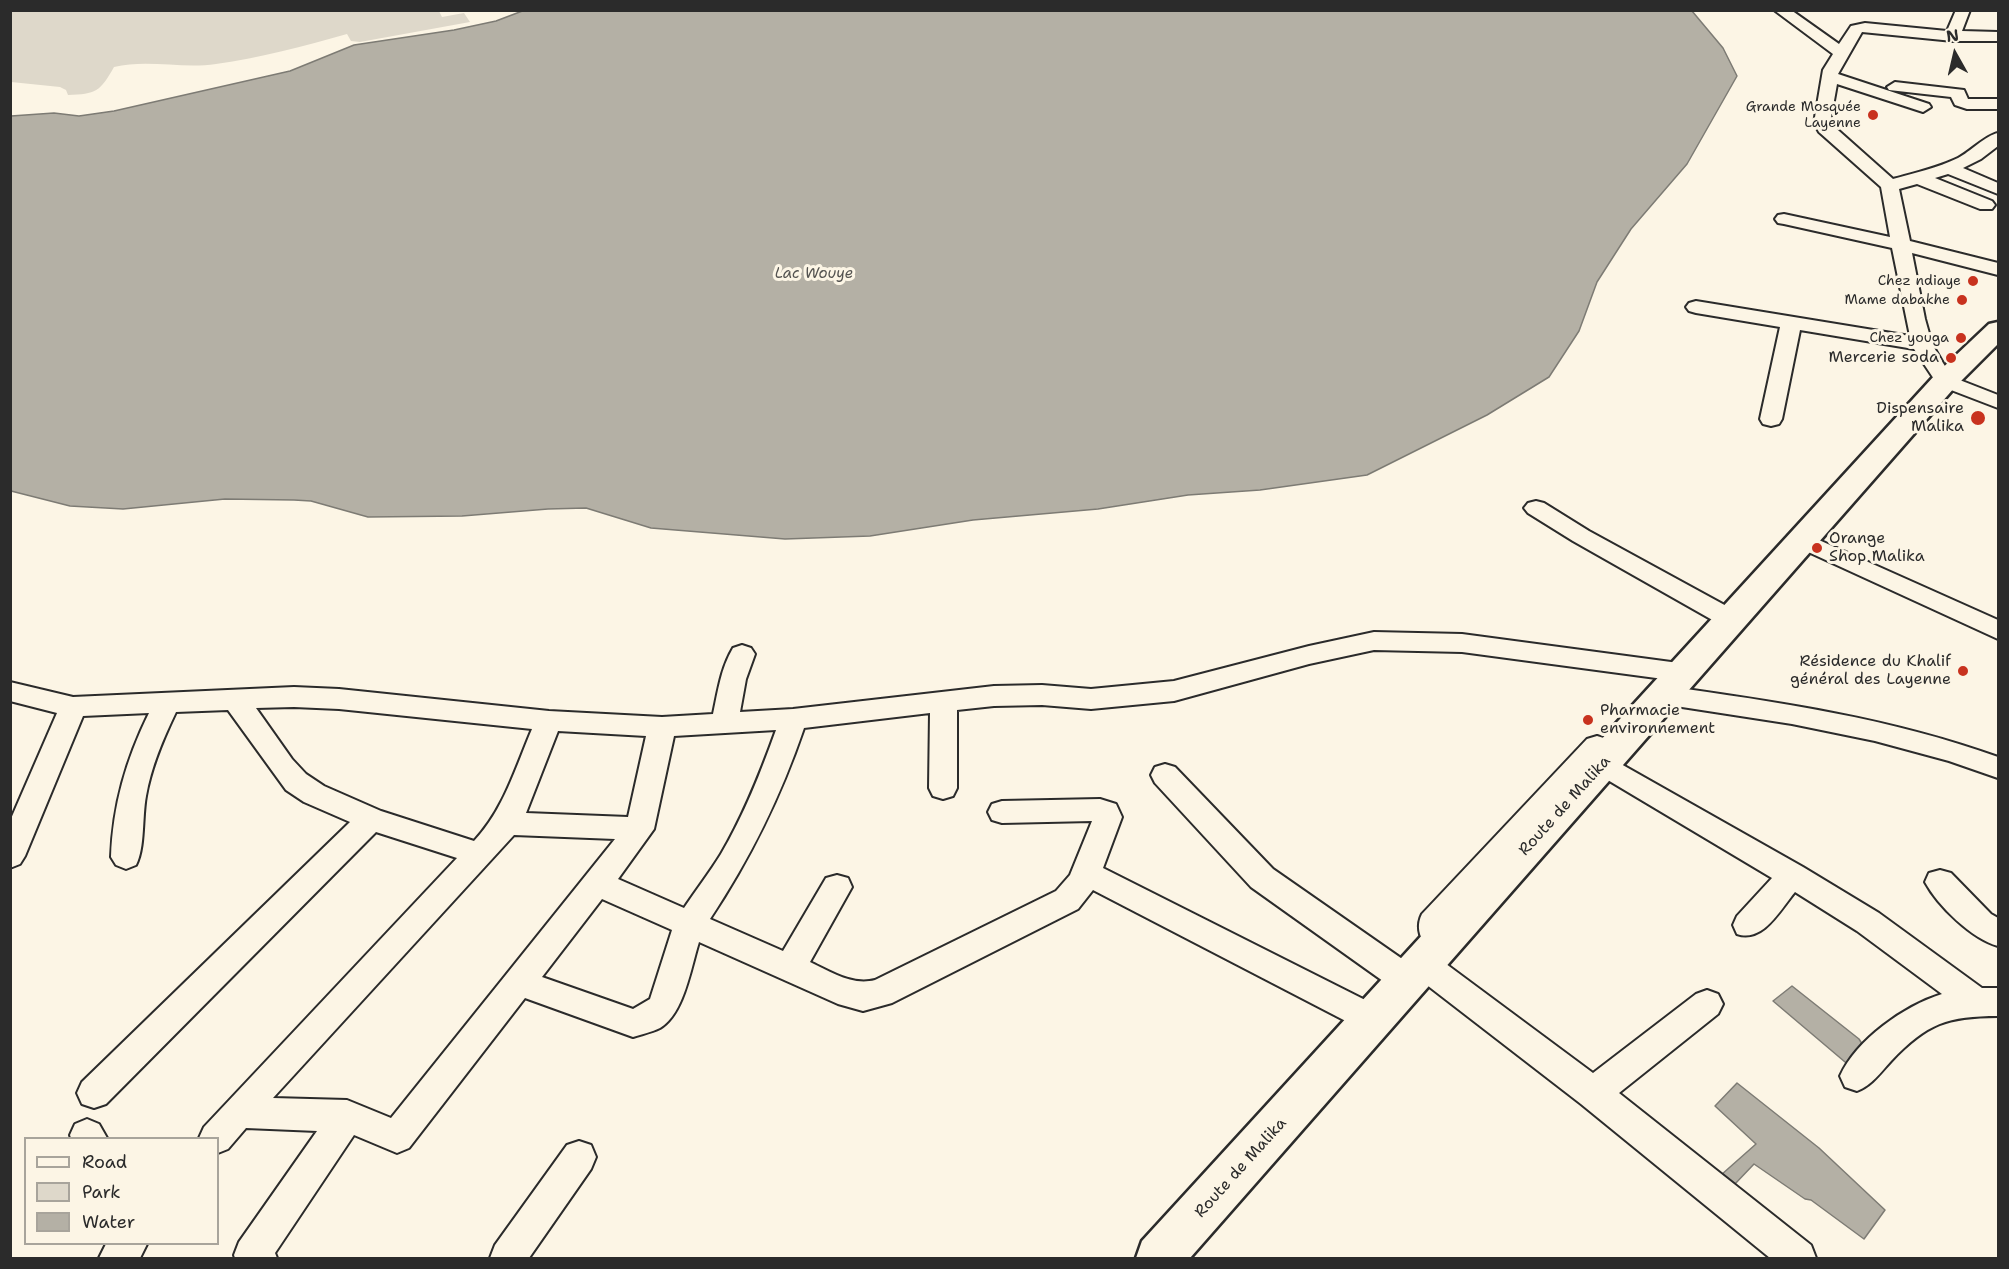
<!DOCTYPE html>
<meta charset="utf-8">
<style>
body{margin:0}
#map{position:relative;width:2009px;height:1269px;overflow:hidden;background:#fcf5e5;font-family:"Shantell Sans",sans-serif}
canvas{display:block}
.frame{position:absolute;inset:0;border:12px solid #2b2b2b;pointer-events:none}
.legend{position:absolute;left:24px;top:1137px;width:195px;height:108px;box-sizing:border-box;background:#fcf5e5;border:2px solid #a8a49b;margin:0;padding:8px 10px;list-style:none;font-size:18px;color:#2b2b2b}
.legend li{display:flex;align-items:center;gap:12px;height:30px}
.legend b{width:30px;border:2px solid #a8a49b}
.north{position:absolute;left:1925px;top:24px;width:60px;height:60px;-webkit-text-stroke:4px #fcf5e5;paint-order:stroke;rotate:352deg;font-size:16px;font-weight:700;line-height:24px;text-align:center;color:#2b2b2b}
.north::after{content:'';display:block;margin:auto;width:21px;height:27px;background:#2b2b2b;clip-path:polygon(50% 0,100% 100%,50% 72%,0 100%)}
</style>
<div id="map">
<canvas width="2009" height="1269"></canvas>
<div class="frame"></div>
<ul class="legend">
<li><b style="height:8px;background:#fcf5e5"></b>Road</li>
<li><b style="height:16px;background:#ded8ca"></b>Park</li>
<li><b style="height:16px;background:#b4b0a5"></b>Water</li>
</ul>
<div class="north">N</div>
</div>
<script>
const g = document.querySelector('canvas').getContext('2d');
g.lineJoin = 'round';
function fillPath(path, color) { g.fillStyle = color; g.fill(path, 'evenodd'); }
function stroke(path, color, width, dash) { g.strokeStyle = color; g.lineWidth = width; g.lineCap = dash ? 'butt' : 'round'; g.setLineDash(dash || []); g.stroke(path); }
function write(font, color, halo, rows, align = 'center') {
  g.font = font + ' "Shantell Sans",sans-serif'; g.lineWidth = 6; g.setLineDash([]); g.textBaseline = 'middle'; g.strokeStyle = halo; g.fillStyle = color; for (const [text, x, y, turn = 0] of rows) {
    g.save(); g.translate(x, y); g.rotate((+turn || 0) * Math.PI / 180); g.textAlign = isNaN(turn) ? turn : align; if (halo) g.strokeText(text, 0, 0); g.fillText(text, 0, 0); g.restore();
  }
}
fillPath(new Path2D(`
 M439,11l3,6 22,-4 6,9 -110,20 -9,-1 -4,-7c-43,12 -87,24 -131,30 -34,5 -69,-5 -102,3 -14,25 -18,27 -46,28l-2,-5 -6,-3 -49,-5v-71z`), '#ded8ca');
const water = new Path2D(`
 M525,10l1167,1 31,37 14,28 -50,88 -56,65 -34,53 -18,49 -30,46 -62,38 -120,60 -107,15 -72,5 -90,14 -125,11 -103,16 -85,3 -134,-11 -65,-20 -38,1 -86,7 -94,1 -57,-16 -17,-1 -69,-1 -102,10 -53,-3 -59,-15v-375l43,-3 25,3 35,-5 176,-40 64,-26 100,-15 42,-9z
 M1792,986l67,53 7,11 -8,23 -85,-72z
 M1737,1083l82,65 66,62 -21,29 -53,-39 -6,-1 -51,-35 -20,21 -13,-10 35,-31 -41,-38z`);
fillPath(water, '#b4b0a5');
stroke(water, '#7d7b74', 1.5);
const minor = new Path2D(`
 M1774,10h17l48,34 12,-18 14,-3 82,8 9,-21h14l-8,21 36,1v9h-45l-91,-9 -24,42 91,30 2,3 -8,5 -86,-28 -7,39 63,56c22,-6 44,-11 65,-21 12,-6 28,-23 40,-25v13l-17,13 -18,9 35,15v11l-50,-20 -13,4 57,23 3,4 -3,4h-12l-63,-25 -18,5 11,52 88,22v12l-86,-22 13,66 7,25 11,19 9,14 46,18v13l-60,-23 -24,-36 -114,-19 -18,89 -3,5 -8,2 -8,-2 -3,-5 20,-92 -84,-14 -7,-2 -3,-4 3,-4 7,-2 214,35 -18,-88 -108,-24 -6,-1 -3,-4 3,-4 6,-1 106,23 -9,-50 -62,-55 -5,-9 9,-53 10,-16z
 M1895,82l69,8 4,9h30v10h-31l-12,-4 -4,-8 -62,-7 -2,-3z
 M1536,501l8,2 45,28 152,83 4,6 -4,6 -9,3 -9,-3 -150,-85 -45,-28 -4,-5 4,-5z
 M1801,532l197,88v19l-205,-94 -4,-5 4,-5z
 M1374,632l88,2 224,30 9,2 4,7 -4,7 -9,2 -224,-30 -88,-2 -65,14 -135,37 -83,8 -49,-4 -48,1 -37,4v78l-4,8 -10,3 -10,-3 -4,-8 1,-75 -126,15c-24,70 -53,129 -94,191l73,32 43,-73 11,-3 11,3 4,9 -42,75c21,10 42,24 65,18l181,-89 14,-16 22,-54 -90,2 -10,-3 -4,-8 4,-8 10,-3 98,-2 16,5 6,13 -19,51 282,142 5,10 -5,10 -11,4 -11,-4 -270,-140 -15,19 -186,94 -29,8 -25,-7 -139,-62c-8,25 -15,72 -39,86 -8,4 -18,6 -27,9l-108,-39 -116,150 -12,5 -43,-18 -79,118 2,5h-42l-1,-3 5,-13 78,-111 -71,-3 -18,21 -10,4v-15h-19l5,-11 253,-269 -81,-26 -270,272 -12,4 -12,-4 -5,-11 5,-11 268,-260 -46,-20 -18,-12 -58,-80 -52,2c-13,27 -25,55 -30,84 -4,21 -1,52 -10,69l-10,4 -10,-4 -5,-8c2,-52 15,-97 38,-144l-66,3 -58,140 -5,8 -10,4v-47l47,-108 -47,-12v-19l63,15 221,-10 45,2 210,22 113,6 51,-3c5,-23 8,-46 20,-66l9,-3 9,3 4,6 -9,25 -6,33 53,-3 201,-23 48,-1 49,4 83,-8 135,-35zM294,707l45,2 193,20c-17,40 -28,80 -58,112l-93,-30 -57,-25 -18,-12 -14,-15 -36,-51zM776,730c-15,42 -32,85 -55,124 -11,18 -25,36 -37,54l-66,-29 36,-50 20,-93zM558,731l88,5 -18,81 -102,-4zM514,835l101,4 -224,279 -44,-18 -74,-2zM602,899l70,31 -22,69 -17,10 -91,-32z
 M1665,686c113,16 225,32 333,71v21l-49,-17 -74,-20 -83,-17 -136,-21 -4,-7 4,-7z
 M1597,736l10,3 4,7 -6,9 198,112 76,46 103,75h16v28c-50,0 -71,7 -107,45 -11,12 -19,24 -34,30l-12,-4 -5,-11c17,-37 64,-70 102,-82l-85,-63 -62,-39c-15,18 -32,51 -58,42l-4,-9 4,-9 35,-38 -181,-108 -142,156 10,16 -4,9c-24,8 -44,-15 -33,-37l165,-175z
 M1165,764l10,3 98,102 135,94 4,-8 11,-4 11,4 159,118 103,-79 11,-4 11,4 5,10 -5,10 -99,79 192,152 5,13h-46l-189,-154 -158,-122 -4,9 -11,4 -11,-4 -146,-104 -96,-104 -4,-8 4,-8z
 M1940,870l11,3 40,41 7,4v28c-26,-7 -60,-40 -73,-64l4,-9z
 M87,1119l12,5 8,14h-36l-1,-3 5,-11z
 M579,1141l12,4 5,12 -5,12 -62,89h-39l5,-13 72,-100z
 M106,1244h41l-7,14h-41z`);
const major = new Path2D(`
 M1998,322v22l-43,43 -765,871h-54l6,-17 793,-866 54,-51z`);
stroke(minor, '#2b2b2b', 4);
stroke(major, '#2b2b2b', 5);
fillPath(minor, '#fcf5e5');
fillPath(major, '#fcf5e5');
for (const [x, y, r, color] of [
 [1873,115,6,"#c8321e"],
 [1973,281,6,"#c8321e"],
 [1962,300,6,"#c8321e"],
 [1961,338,6,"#c8321e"],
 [1951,358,6,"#c8321e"],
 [1978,418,8,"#c8321e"],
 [1817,548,6,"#c8321e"],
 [1963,671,6,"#c8321e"],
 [1588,720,6,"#c8321e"]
]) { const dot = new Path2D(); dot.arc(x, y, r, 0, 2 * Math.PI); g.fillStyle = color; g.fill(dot); stroke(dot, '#fcf5e5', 2); }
write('14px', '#2b2b2b', '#fcf5e5', [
 ["Grande Mosquée",1861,107],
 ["Layenne",1861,123],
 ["Chez ndiaye",1961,281],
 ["Mame dabakhe",1950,300],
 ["Chez youga",1949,338]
], 'right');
write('italic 15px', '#545350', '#fcf5e5', [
 ["Lac Wouye",814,274]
]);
write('16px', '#2b2b2b', '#fcf5e5', [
 ["Mercerie soda",1939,358],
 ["Dispensaire",1964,409],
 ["Malika",1964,427],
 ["Orange",1829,539,"left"],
 ["Shop Malika",1829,557,"left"],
 ["Résidence du Khalif",1951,662],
 ["général des Layenne",1951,680],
 ["Pharmacie",1600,711,"left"],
 ["environnement",1600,729,"left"]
], 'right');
write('16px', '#2b2b2b', '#fcf5e5', [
 ["Route de Malika",1565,806,-48],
 ["Route de Malika",1241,1168,-48]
]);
</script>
